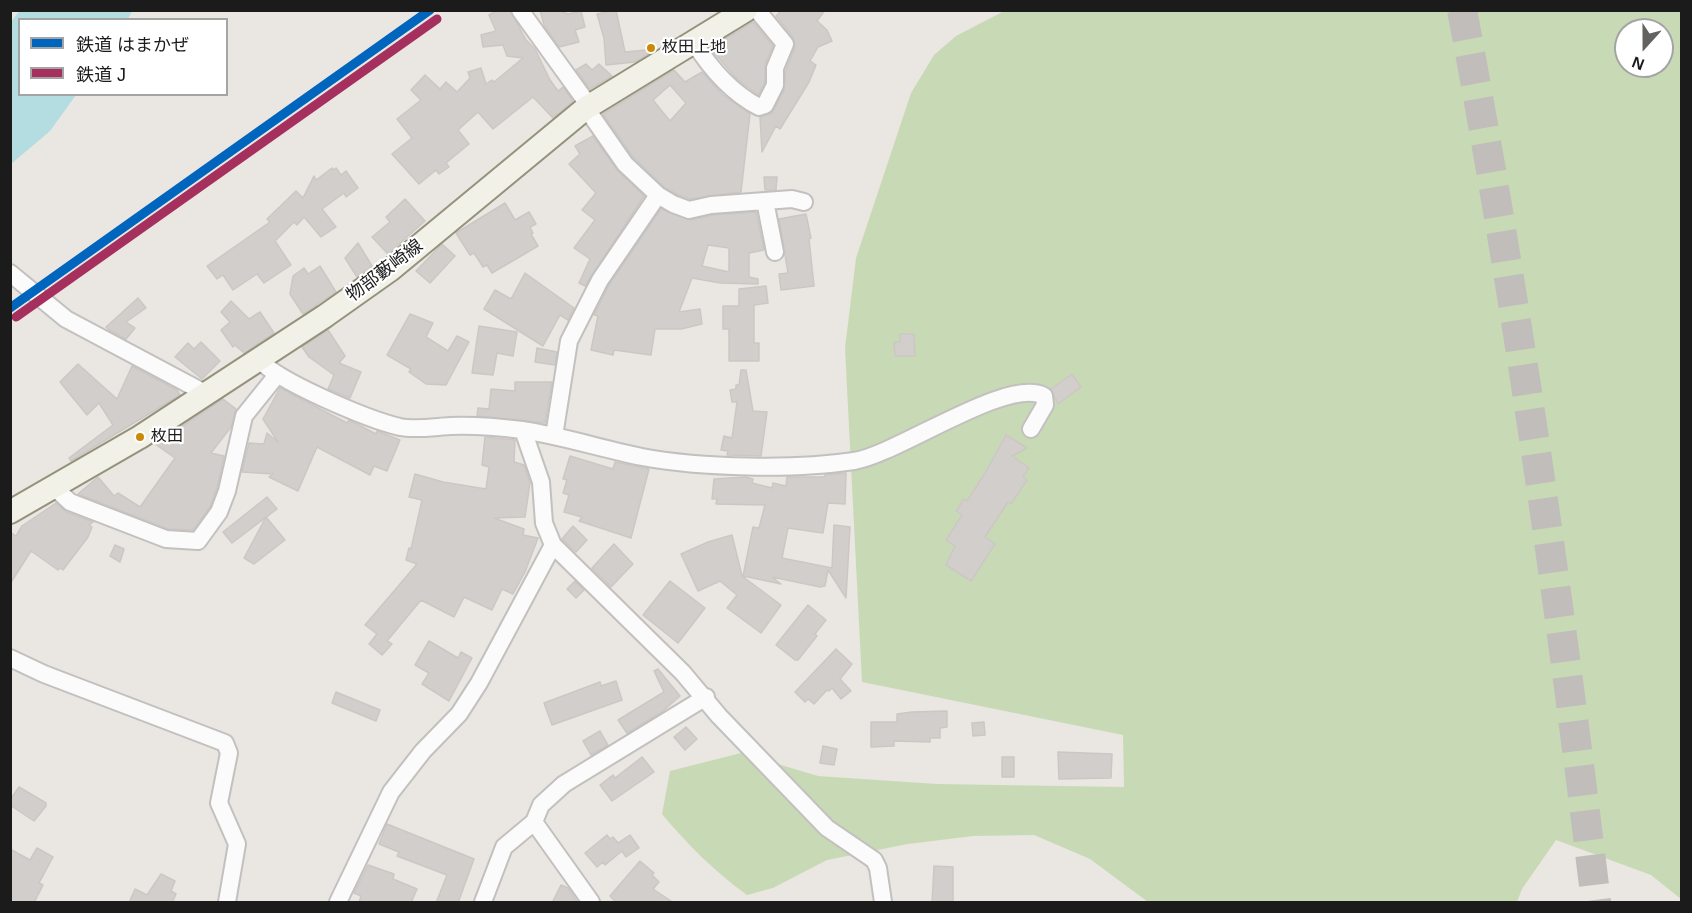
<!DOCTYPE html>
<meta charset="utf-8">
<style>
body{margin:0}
#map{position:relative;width:1692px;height:913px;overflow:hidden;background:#eae6e2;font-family:Arial,"Noto Sans JP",sans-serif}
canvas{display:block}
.frame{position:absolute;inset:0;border:12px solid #1b1b1b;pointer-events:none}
.legend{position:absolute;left:18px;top:18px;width:210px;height:78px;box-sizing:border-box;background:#fff;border:2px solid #a4a4a4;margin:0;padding:8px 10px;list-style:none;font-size:18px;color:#1b1b1b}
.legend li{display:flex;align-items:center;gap:12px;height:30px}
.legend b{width:30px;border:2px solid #a4a4a4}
.north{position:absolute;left:1614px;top:18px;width:60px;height:60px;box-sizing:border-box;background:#fff;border:2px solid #a4a4a4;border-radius:50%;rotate:201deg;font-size:16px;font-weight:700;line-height:24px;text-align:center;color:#1b1b1b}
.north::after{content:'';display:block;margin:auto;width:21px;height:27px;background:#636261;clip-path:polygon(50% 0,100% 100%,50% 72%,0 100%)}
</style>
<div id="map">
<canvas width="1692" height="913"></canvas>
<div class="frame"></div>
<ul class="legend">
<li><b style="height:8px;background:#0065bd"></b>鉄道 はまかぜ</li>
<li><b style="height:8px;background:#a52f5d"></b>鉄道 J</li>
</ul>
<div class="north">N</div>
</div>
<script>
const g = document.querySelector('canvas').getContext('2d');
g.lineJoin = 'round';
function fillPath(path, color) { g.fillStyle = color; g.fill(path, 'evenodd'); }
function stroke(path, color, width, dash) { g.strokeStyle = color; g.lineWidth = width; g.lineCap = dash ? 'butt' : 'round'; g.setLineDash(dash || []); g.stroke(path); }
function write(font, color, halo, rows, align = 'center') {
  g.font = font + ' Arial,"Noto Sans JP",sans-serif'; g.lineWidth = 4.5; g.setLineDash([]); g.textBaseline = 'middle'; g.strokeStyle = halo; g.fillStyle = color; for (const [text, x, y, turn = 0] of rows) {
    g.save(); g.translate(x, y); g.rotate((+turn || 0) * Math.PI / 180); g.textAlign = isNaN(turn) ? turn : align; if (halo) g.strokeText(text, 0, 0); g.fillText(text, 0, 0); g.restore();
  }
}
fillPath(new Path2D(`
 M1006,10l675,1v888l-30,-24 -95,-35 -34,49 -5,13h-369l-58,-43 -56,-24 -61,1 -65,8 -81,16 -54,28 -26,7c-33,-24 -59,-50 -85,-81l8,-43 71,-18 77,23 119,8 187,3 -1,-52 -261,-53 -17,-334 11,-90 55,-165 23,-38 22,-19zM1626,30h36v36h-36z`), '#c8dab5');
fillPath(new Path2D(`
 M20,10l112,1 -4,8 -108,1v74l56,1 -26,36 -39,33v-142z`), '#b3dde0');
const building = new Path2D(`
 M498,10h12l16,30 9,9 15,31 8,11 5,-4 10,14 -20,17 -20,-21 -40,32 -15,-17 -20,18 11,14 -23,19 3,4 -10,7 -3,-4 -17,14 -27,-30 20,-16 -15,-19 24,-19 -10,-10 14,-15 15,14 6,-7 11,10 13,-14 -2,-6 13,-4 5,16 6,-4 2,2 29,-24 -16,-2 -4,-11 -20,2 -2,-12 15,-4 -7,-16z
 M540,10h18l10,4 13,-3 4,16 -10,3 4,12 -20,5 -15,-22z
 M616,10l9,42 31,-3 -21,13 -29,3 -2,-27 -7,-24z
 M782,10h43l-8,11 10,9 5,11 -14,6 -8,14 6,4 -7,17 -29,47 -4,-3 -14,26 -2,-35 12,-4 12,-23 2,-20 9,-23 -2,-10 -17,-21z
 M753,22l20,24 -8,18v19l-7,12 -21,-16 -27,-31z
 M586,64l6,6 7,-6 13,12 -22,13 -14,-19z
 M674,70l11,12 17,-10 21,23 27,19 -9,78 -51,7 -12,-4 -14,-8 -31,-30 -30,-43zM670,85l16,18 -16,18 -17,-21z
 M593,136l24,34 27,26 -59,90 -6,-3 11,-24 -16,-11 21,-28 -13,-10 14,-17 -27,-29 11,-10 -5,-8z
 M332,168l2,2 2,-2 5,7 5,-4 12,17 -12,9 -2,-4 -22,16 14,18 -15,10 -17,-20 -7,8 -3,-3 -19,19 16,24 -27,18 -7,-9 -24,16 -10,-15 -6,4 -10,-13 63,-44 -3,-3 29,-28 7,7 11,-22 2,4z
 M764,177h13l-1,13h-11z
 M405,199l20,22 -37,33 -16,-17 18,-15 -4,-5z
 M505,203l10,17 14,-8 7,12 -6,3 3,6 -2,1 7,12 -46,27 -5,-8 -4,2 -9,-14 -4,2 -14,-22z
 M661,209l30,11 22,-5 43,-3 8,38 -15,3v24l9,2v5l-38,-1 -28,-5 -13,34 21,-3 2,15 -21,5h-26l-4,26 -37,-5 -1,5 -22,-5 7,-34 -4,-1 15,-30zM708,245l21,3v24l-27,-6z
 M806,214l5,24 -2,1 5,47 -33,4 -2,-16 9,-1 -9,-54z
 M358,243l14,23 -15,11 -12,-19z
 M442,244l13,12 -25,27 -14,-12z
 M320,266l16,26 -33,22 -13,-20 3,-18 11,-8 4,6z
 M525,273l49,35 -6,12 -8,-5 -17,31 -59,-37 11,-19 16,9z
 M766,286l2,17 -14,2v38h5v18h-30v-32h-6v-23h16v-17z
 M138,298l8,10 -20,14 9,6 -9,11 -17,-9 -3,-3z
 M231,301l18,18 11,-7 14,21 -30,20 -9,-8 -2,2 -12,-17 9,-8 -9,-10z
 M410,314l23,9 -7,14 22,14 9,-15 12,6 -23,43 -20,-1 -17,-12 2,-3 -24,-14z
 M479,326l38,6 -4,24 -16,-3 -4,22 -21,-2z
 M328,330l17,26 -6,7 22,9 -11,26 -22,-9 6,-14 -25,-18 -7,-10z
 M900,334h14l1,22h-20l-1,-14h6z
 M201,342l19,19 -18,18 -27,-22 13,-14 6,6z
 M537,348l20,4 -2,13 -20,-3z
 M78,364l39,35 15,-33 45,24 3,5 -109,66 -2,-3 44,-33 -14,-22 -12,12 -27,-33z
 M741,370h5l7,41 14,1 -6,44 -34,-1 1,-4 -7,-1 3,-14 8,2 5,-36h-5l-2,-12 6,-1v-4h3z
 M1072,374l9,13 -23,17 -7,-15z
 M515,382h37l-7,41 -68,-7 1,-8 11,1 2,-20 24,2z
 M280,388l67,35 2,-3 27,14 1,-3 23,9 -13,31 -13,-5 -4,9 -53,-28 -19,44 -29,-14 4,-3 -31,-2 7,-29 15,1 3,-11 11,9 -15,-23z
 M223,399l13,10 -5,18 -20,26 13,3 -7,32 -7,19 -17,23 -25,-1 -90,-35 20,-17 16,19 4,-3 22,14 35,-49 -20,-14z
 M1006,435l21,13 -15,8 17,12 -6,9 4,3 -16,24 -3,-2 -23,35 10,7 -24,37 -25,-16 9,-19 -9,-6 16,-25 -6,-4 8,-12 3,2 18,-28z
 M485,437l30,3 -1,22 10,3 6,18 -5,34 -31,1 30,11 -1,6 15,3 -13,34 -12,22 -11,-5 -10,21 -28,-13 -10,20 -33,-17 -34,41 5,3 -10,11 -13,-11 8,-10 -12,-9 52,-61 -11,-4 3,-12 2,1 11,-49 -13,-3 6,-23 28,8 43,7 3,-22 -7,-2z
 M570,456l43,13 2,-7 34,7 -18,69 -52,-17 3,-4 -18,-5 5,-17 -6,-2 4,-13 -4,-1z
 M846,473l-1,31 -17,-1 -5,30 -35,-5 -6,30 50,10 2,-43 16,2 -4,71 -18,-28 -3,16 -5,1 -48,-10 9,7 -38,-8 10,-49 6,1 6,-23 -49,-1 1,-5h-5l2,-20 31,-2 8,2 -1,4 20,5 1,-5 13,3 1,-9h37l1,-2z
 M267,497l10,12 -45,34 -9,-11z
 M56,503l10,9 27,10 -4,3 3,2 -4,10 -25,33 -3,-2 -2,2 -27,-19 -21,33v-52l6,4 6,-10z
 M266,517l19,23 -31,24 -10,-6z
 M573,526l14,14 -11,12 -14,-13z
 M732,535l10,41 39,29 -20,28 -34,-25 10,-13 -17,-14 -22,10 -17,-37 27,-12z
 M614,544l19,20 -22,23 -19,-19z
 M115,545l9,4 -4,13 -10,-6z
 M575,581l9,9 -8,8 -9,-9z
 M670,581l35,27 -27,35 -35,-28z
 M808,605l18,15 -11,14 2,2 -19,24h-3l-19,-15z
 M429,641l29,17 3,-6 11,6 -23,43 -27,-17 7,-11 -14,-8z
 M836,649l16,15 -12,15 11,12 -10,8 -9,-11 -3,3 -2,-1 -13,14 -6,-5 -3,3 -10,-10z
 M658,669l22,27 -18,16 -35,21 -9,-13 46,-28 -10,-21z
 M616,681l6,19 -70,25 -8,-22 56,-21 1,4z
 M336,692l44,18 -4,11 -44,-18z
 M947,711v16l-7,1v10h-10v4l-36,-1v5l-23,1v-25h26v-8l15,-2z
 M984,722l1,13 -12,1 -1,-13z
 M686,727l11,12 -12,11 -11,-13z
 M600,731l8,14 -17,10 -8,-14z
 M823,746l14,3 -3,16 -14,-2z
 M1058,752l54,2 -1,24 -52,1z
 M642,757l12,15 -42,29 -12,-16 13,-10 2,3z
 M1002,757h12v20h-12z
 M19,787l27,16v3l-12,15 -24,-16v-5z
 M387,824l87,35 -16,44h-22l11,-28 -50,-19 2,-4 -20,-8z
 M607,835l3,4 3,-2 5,6 12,-8 9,13 -13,9 -4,-6 -17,14 -2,-3 -6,5 -12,-14z
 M37,848l16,9 -14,26 4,2 -9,18h-24v-54l20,11z
 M640,861l14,12 -2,2 7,7 -6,7 21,14h-57l-7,-7z
 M368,865l26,9 -1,5 24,10 -6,14h-52l2,-7 -7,-3z
 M934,866l19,1v36h-21z
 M161,874l14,7 -4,10 5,3 -4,9h-43l6,-14 12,6z
 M561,885l7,3 10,15h-26z`);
fillPath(building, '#d2cecb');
stroke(building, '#cdc7c4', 1.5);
stroke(new Path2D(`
 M1462,10c56,296 98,594 134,892`), '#c1bdba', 30, [30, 15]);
const minor = new Path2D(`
 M520,10l65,90 1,8 39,56 33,31 15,9 16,6 22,-5 81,-6 12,3
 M693,41c17,27 37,51 66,66l6,-2 10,-20v-17l10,-24 -28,-34
 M765,201l10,51
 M10,273l56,46 139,74
 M258,358c17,23 112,62 142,69 15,3 34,0 50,-1 24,-1 48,1 72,4 41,6 80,19 120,27 59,11 153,13 212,4 44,-7 154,-85 190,-65l1,9 -14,24
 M523,430l18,52 3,41 9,22 130,128 36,43 108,112 47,32 4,8 5,34
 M554,436l15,-95 31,-61 58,-85
 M54,487l16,15 96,37 32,2 21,-29 8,-21 17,-75 33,-41
 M10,658l34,16 181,69 4,10 -10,50 18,41 -10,58
 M534,822l57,80
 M338,902l53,-110 32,-41 36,-37 20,-31 74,-138
 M483,902l21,-55 30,-25 7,-17 23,-21 142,-87`);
const secondary = new Path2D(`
 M10,512l130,-75 185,-121 65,-46 196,-162 160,-98`);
stroke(minor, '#c2c1bf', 20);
stroke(secondary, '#94927b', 26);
stroke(minor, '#fcfbfb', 16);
stroke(secondary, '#f2f1e8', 22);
stroke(new Path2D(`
 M10,308l420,-298`), '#0065bd', 9);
stroke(new Path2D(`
 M16,317l421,-298`), '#a52f5d', 9);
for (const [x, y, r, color] of [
 [651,48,5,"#cb8a05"],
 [140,437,5,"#cb8a05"]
]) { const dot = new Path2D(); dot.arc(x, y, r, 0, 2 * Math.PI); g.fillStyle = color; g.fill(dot); stroke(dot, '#fff', 2); }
write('16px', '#1b1b1b', '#fff', [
 ["枚田上地",662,48],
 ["枚田",151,437]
], 'left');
write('18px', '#1b1b1b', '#fff', [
 ["物部藪崎線",385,271,-37]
]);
</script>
